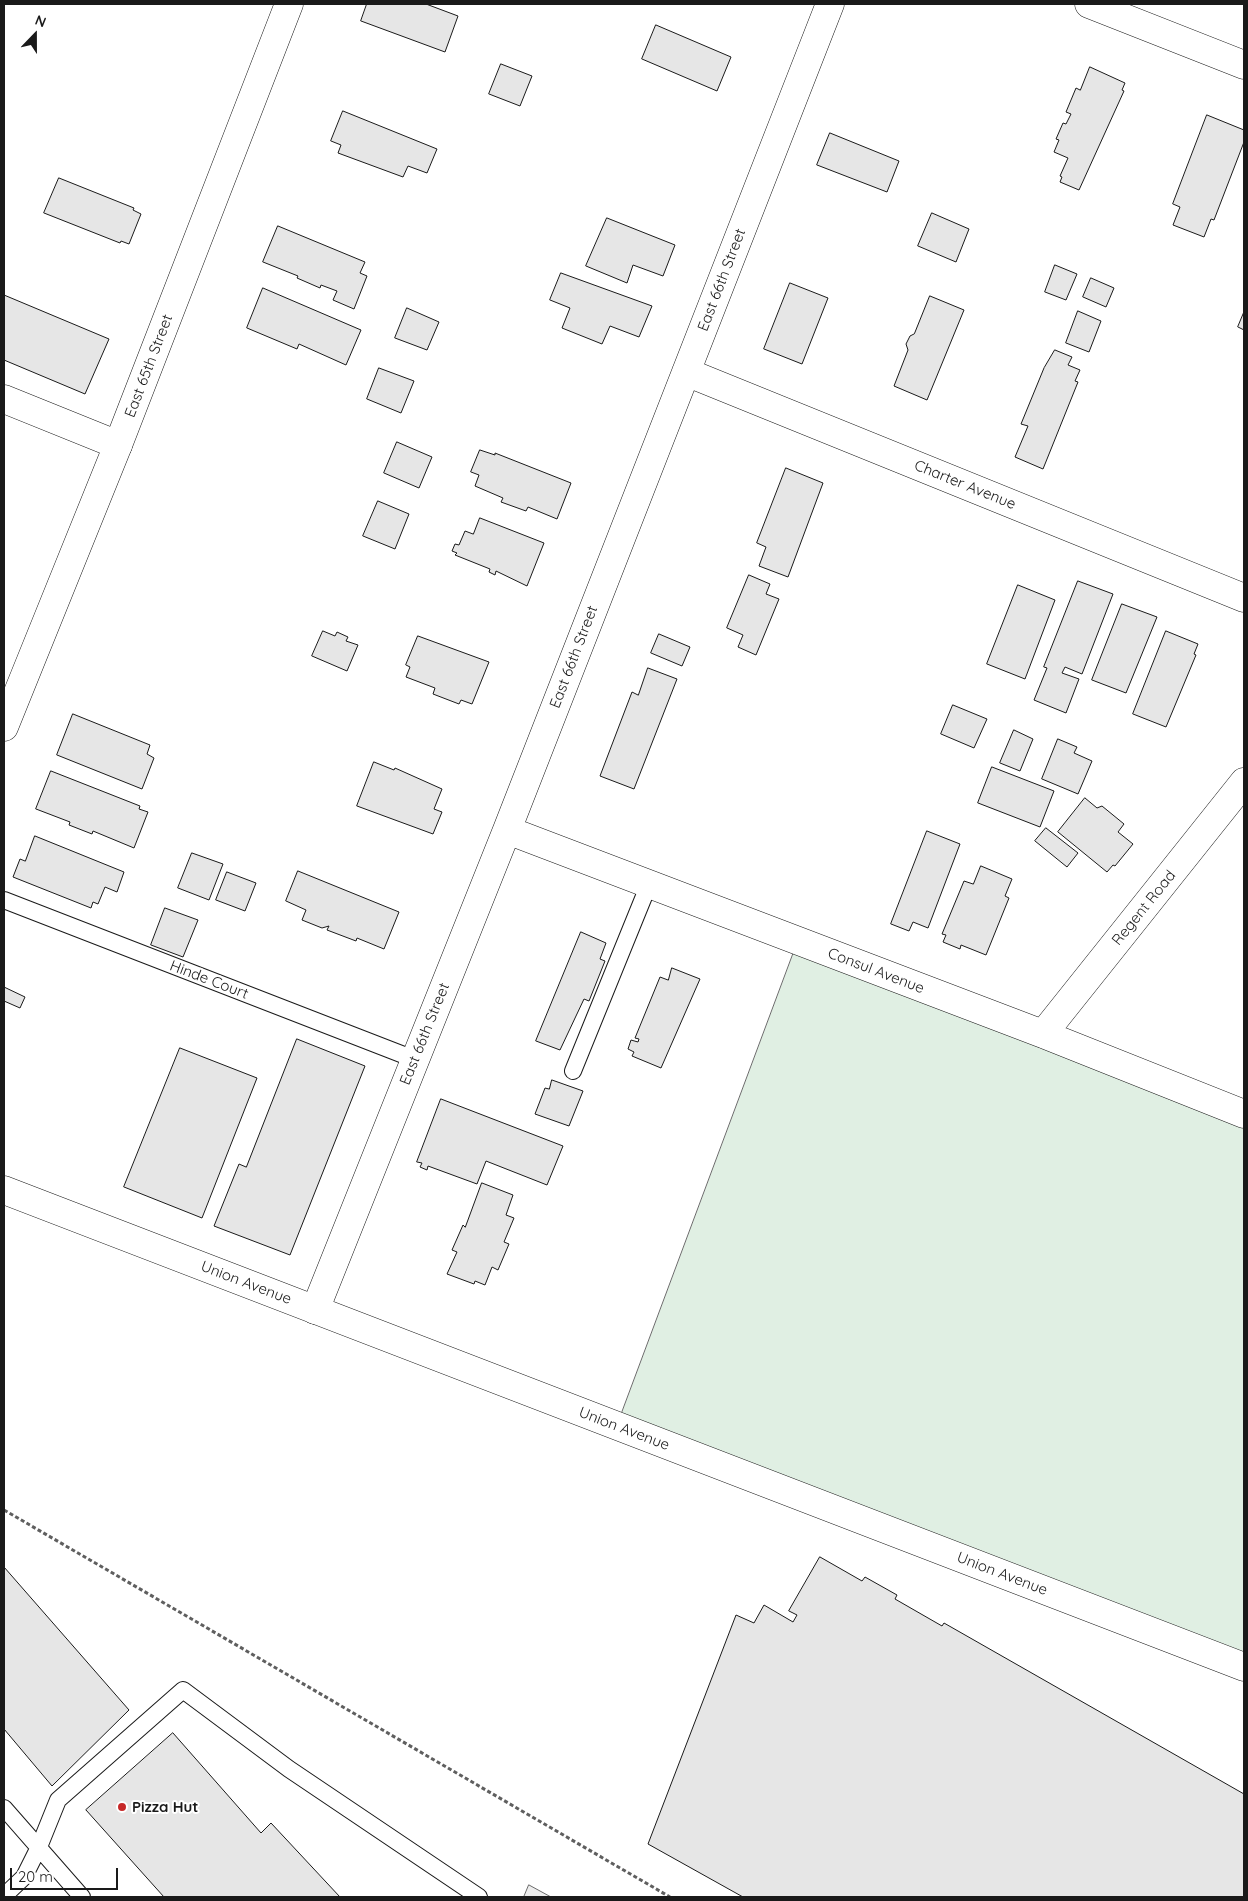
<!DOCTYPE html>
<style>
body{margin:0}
#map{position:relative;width:1248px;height:1901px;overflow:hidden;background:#fff;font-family:Quicksand,sans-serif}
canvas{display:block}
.frame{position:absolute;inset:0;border:5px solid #1a1a1a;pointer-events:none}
.north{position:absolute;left:10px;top:10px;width:50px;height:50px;-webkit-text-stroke:4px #fff;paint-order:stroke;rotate:22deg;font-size:14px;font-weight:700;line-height:20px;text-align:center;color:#1a1a1a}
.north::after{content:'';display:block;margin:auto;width:18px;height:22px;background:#1a1a1a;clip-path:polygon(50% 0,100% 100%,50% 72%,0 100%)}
.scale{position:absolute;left:10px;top:1868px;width:108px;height:22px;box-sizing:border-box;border:2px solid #1a1a1a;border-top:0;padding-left:6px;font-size:15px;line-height:18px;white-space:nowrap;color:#1a1a1a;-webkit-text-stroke:4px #fff;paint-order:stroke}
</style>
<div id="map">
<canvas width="1248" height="1901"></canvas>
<div class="frame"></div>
<div class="north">N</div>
<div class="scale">20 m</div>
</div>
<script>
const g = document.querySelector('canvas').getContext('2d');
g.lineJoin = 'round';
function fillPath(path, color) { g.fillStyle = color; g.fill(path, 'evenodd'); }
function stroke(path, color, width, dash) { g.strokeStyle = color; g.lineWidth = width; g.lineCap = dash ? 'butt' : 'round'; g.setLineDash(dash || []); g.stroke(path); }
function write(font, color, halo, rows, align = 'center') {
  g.font = font + ' Quicksand,sans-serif'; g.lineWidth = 4; g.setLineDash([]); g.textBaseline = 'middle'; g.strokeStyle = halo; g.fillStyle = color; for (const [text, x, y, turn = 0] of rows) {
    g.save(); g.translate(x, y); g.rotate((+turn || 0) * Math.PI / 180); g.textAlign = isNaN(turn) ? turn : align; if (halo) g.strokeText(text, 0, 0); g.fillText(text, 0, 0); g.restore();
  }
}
const green = new Path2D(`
 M798,941l446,175v551l-627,-241z`);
fillPath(green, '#e0efe3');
stroke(green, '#6a6a6a', 1);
const parking = new Path2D(`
 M529,1885l22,12h-27z`);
fillPath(parking, '#ededed');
stroke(parking, '#6a6a6a', 1);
const building = new Path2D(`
 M367,4h59l32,12 -13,36 -84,-31z
 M656,25l75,32 -14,34 -75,-32z
 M501,64l31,12 -12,30 -31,-12z
 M1090,67l35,16 -3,7 2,1 -45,99 -19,-8 2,-5 -2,-1 8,-18 -14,-6 5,-12 -3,-1 7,-16 3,1 5,-10 -5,-2 10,-24 4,2z
 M343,111l94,38 -10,24 -19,-7 -5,11 -65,-24 3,-8 -10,-4z
 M1207,115l37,15v12l-30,78 -3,-1 -7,18 -31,-12 7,-18 -7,-3z
 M830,133l69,28 -12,31 -70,-27z
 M59,178l75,30 -1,2 8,4 -12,30 -8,-3 -1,2 -76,-30z
 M932,213l37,16 -13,33 -38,-16z
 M607,218l68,27 -12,31 -30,-11 -6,18 -41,-17z
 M278,226l87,36 -5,11 7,3 -13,33 -21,-9 4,-9 -16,-6 -1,3 -23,-10 1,-2 -35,-14z
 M1055,265l22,9 -11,26 -21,-8z
 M561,273l91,33 -13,31 -29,-11 -8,18 -40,-16 8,-20 -20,-8z
 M1091,278l23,10 -8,19 -23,-10z
 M790,283l38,15 -26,66 -38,-15z
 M263,288l98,42 -15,35 -47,-21 -2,5 -50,-21z
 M4,295l105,44 -24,55 -81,-34z
 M930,296l34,14 -37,90 -33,-14 14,-36 -2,-6 4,-8 4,-2z
 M407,308l32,14 -12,28 -32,-12z
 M1078,311l23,10 -12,31 -23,-9z
 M1244,312v18l-6,-3z
 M1055,350l17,7 -4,8 12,5 -5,11 3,1 -35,87 -28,-12 13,-31 -7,-2 23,-56z
 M379,368l35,13 -13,32 -34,-14z
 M397,442l35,15 -13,31 -35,-15z
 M480,450l15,5v-2l76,30 -14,36 -29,-12 -2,4 -25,-9 2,-4 -28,-12 4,-11 -8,-3z
 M786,468l37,15 -35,94 -29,-11 7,-19 -9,-4z
 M378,501l31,13 -14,35 -32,-13z
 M480,518l64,25 -17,43 -31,-15 -1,4 -6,-3 1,-3 -35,-14 2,-2 -5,-2 3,-7 4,1 6,-14 8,3z
 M749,575l21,9 -4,10 13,5 -23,56 -18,-8 5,-12 -16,-7z
 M1078,581l35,13 -31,80 -17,-7 -3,6 17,6 -13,34 -32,-13 13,-32 -3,-1z
 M1018,585l37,15 -30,79 -38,-15z
 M1122,604l35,13 -31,76 -34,-13z
 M323,631l12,5 2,-4 11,5 -2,4 12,4 -11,26 -35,-15z
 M1166,631l32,13 -4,10 2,1 -30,72 -33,-13z
 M659,634l31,13 -8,19 -31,-13z
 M418,636l71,26 -17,42 -11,-4 -2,4 -26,-10 2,-6 -29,-11 4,-10 -4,-2z
 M648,668l29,11 -43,110 -34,-13 32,-84 6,3z
 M953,705l34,14 -13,29 -33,-14z
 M73,714l77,31 -3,9 7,4 -12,31 -85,-34z
 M1014,730l19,9 -13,32 -20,-8z
 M1058,739l19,8 -3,6 18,8 -14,33 -36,-15z
 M374,762l20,8 1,-2 47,21 -8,20 8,3 -9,22 -76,-28z
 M992,767l62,24 -14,36 -62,-24z
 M51,771l89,35 -1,3 9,3 -14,36 -41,-17 -1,3 -23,-9 1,-3 -34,-13z
 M1085,798l12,10 5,-2 22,18 -6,8 15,12 -18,22 -2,-1 -6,7 -49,-40z
 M1046,828l32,25 -11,14 -32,-26z
 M927,831l33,13 -32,84 -15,-6 -4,9 -18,-7z
 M35,836l89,36 -7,20 -12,-5 -7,17 -5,-2 -2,6 -78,-31 7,-18 5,2z
 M192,853l31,11 -14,36 -31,-12z
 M981,866l31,13 -7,17 4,2 -23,57 -25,-10 -1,4 -17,-7 3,-7 -4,-1 22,-53 9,3z
 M298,871l101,41 -15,37 -27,-11 -1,3 -29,-11 2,-4 -7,2 -20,-8 4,-10 -20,-9z
 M227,872l29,11 -11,28 -29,-11z
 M165,908l33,12 -15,37 -32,-12z
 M581,932l25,11 -6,16 5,2 -16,40 -5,-2 -24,51 -24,-9z
 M672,968l28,11 -39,89 -29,-12 2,-4 -6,-3 3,-9 7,2 1,-3 -4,-1 25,-61 8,3z
 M4,987l21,10 -5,11 -16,-7z
 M297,1039l68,27 -75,189 -76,-29 25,-62 7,3z
 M180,1048l77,30 -55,140 -78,-31z
 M552,1080l31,11 -14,35 -34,-12 10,-26 4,1z
 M441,1099l122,47 -16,39 -61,-24 -9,23 -49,-18 -1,4 -7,-3 2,-4 -5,-1z
 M482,1183l31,12 -7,20 8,3 -10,24 5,2 -11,26 -6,-3 -7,18 -10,-4 -1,3 -27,-10 10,-22 -5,-2 11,-25 2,2z
 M820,1557l42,24 3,-4 32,18 -2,4 47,27 2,-3 300,171v103h-501l-95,-53 88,-229 18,8 10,-18 29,17 4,-7 -8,-4z
 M4,1567l125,143 -77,76 -48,-57z
 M173,1733l88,100 10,-10 69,74h-176l-78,-87z`);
fillPath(building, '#e6e6e6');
stroke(building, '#1a1a1a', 1);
const lane = new Path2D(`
 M4,900l410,159
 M573,1071l76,-187
 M4,1808l78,89
 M4,1896l20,-19 15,-30 19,-47 125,-110 106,79 190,128`);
const street = new Path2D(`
 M1089,4l155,61
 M686,372l558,226
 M4,399l114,46
 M507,830l536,204 201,80
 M1043,1034l201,-252
 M315,1310l192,-480 323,-826`);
const secondary = new Path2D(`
 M4,727l114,-282 171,-441
 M4,1190l1240,477`);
stroke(lane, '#1a1a1a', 18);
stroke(street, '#1a1a1a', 29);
stroke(secondary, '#1a1a1a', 29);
stroke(new Path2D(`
 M4,1510l666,387`), '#5f5f5f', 3, [4, 2.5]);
stroke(lane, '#fff', 16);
stroke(street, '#fff', 28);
stroke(secondary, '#fff', 28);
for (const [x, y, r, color] of [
 [122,1807,5,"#c62828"]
]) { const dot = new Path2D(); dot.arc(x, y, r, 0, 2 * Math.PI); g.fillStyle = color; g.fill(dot); stroke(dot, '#fff', 2); }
write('15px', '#1a1a1a', '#fff', [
 ["East 66th Street",722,280,-69],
 ["East 65th Street",149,366,-69],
 ["Charter Avenue",965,485,22],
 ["East 66th Street",574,657,-69],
 ["Regent Road",1144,908,-51],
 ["Consul Avenue",876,971,21],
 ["Hinde Court",209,980,21],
 ["East 66th Street",425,1034,-68],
 ["Union Avenue",246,1283,21],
 ["Union Avenue",624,1429,21],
 ["Union Avenue",1002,1574,21]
]);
write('bold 15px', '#1a1a1a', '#fff', [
 ["Pizza Hut",132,1807]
], 'left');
</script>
